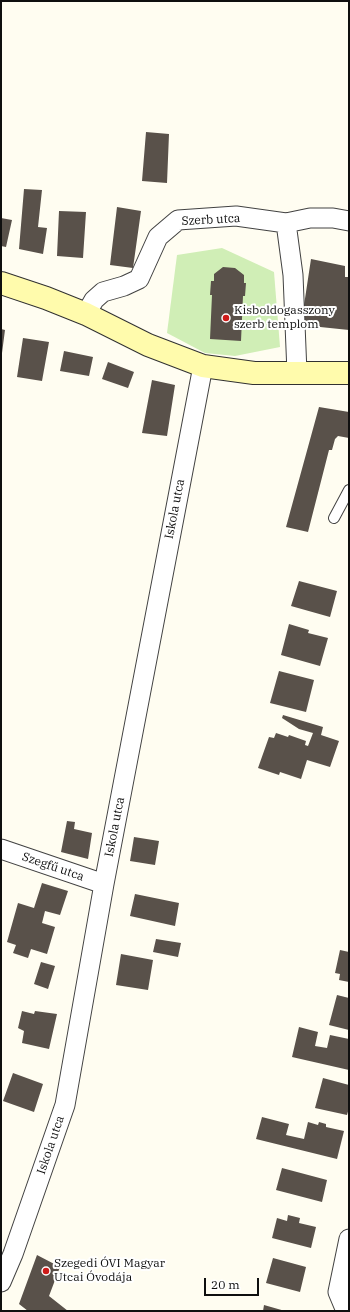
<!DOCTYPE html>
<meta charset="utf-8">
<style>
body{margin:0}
#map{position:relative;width:350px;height:1312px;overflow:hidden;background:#fffdf1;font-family:"IBM Plex Serif",serif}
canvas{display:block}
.frame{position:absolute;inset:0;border:2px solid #0f0f0f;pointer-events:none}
.scale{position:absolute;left:204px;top:1278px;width:55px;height:18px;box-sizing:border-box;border:2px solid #0f0f0f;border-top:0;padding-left:5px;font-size:12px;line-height:14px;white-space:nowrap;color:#0f0f0f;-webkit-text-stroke:3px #fff;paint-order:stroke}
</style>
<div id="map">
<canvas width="350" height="1312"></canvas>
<div class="frame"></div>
<div class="scale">20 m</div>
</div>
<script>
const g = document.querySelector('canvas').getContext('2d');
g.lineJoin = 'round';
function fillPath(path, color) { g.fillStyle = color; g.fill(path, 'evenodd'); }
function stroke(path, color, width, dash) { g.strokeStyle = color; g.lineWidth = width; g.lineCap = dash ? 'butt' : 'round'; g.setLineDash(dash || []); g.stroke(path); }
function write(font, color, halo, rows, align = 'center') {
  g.font = font + ' "IBM Plex Serif",serif'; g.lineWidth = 4; g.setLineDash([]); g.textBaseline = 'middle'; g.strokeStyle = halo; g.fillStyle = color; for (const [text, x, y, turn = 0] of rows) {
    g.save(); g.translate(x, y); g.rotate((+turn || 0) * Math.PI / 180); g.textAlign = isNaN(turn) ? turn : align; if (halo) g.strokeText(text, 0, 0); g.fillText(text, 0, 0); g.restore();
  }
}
fillPath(new Path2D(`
 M222,248l52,24 6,75 -45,9 -30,-3 -38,-20 10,-78z`), '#d0eeb6');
fillPath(new Path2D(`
 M146,132l23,2 -2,49 -25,-2z
 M24,189l18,1 -4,37 9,1 -4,26 -24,-5z
 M117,207l24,4 -8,57 -23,-3z
 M59,211l27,1 -3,46 -26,-2z
 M1,218l11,2 -6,27 -5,-1z
 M311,259l34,7v11h4v53l-48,-5z
 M223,267l12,1 9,7v8h2l-1,13h-2l-2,45 -31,-2 2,-44h-2l1,-14h3v-7z
 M1,329l4,1 -3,23h-1z
 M23,338l26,4 -7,39 -25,-4z
 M64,351l29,6 -4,19 -29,-5z
 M108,362l26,10 -6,16 -26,-9z
 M152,380l23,5 -8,51 -25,-3z
 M319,407l30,5v26l-11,-2 -3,3 -3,11h-3l-21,82 -22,-5z
 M299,581l38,10 -7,26 -39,-11z
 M289,624l20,6 -1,3 20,5 -8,28 -39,-11z
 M279,671l35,9 -8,32 -36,-9z
 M283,715l40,12 -2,8 18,6 -9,26 -23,-7 -6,19 -21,-7 -1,3 -21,-7 11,-31 5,1 2,-5 12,4 1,-2 17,6 -1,4 3,1 5,-13 -14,-4 -17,-11z
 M67,821l8,1 -1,7 18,4 -4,26 -27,-7z
 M134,837l25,4 -4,24 -25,-4z
 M42,883l26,8 -8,24 -15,-4 -3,12 13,4 -8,27 -16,-5 -3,9 -15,-5 3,-8 -9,-3 11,-39 16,5z
 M135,894l44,9 -4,23 -45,-10z
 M156,939l25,4 -3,14 -25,-5z
 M340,950l9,2v30l-10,-2 1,-6 -5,-1z
 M121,954l32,6 -5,30 -32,-5z
 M41,962l14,4 -7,23 -14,-5z
 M337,995l12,3v32l-20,-5z
 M22,1011l12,3 1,-3 22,3 -8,35 -27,-6 2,-12 -6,-3z
 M299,1027l19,5 -3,14 12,2 3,-13 19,4v31l-57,-13z
 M13,1073l30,11 -9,28 -31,-11z
 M323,1078l26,7v23l-2,7 -32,-7z
 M262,1117l27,7 -3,11 18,4 4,-17 10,3 1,-3 7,2v3l18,4 -7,28 -81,-20z
 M282,1168l45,12 -5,22 -46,-12z
 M288,1215l12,3 -1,5 17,4 -5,21 -39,-10 5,-20 10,3z
 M37,1255l23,12 -11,29 19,15h-40l-9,-7z
 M273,1258l33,9 -6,25 -34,-9z
 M264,1305l21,6h-22z`), '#59514a');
const lane = new Path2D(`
 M334,518l15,-28`);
const street = new Path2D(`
 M286,223l7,52 4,98
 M86,314l8,-14 9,-8 21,-6 15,-7 19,-42 20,-17 58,-4 50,7 24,-5h23l16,3
 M1,849l103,35
 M1,1282l12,-28 52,-149 39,-221 99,-518
 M346,1311l-8,-19 11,-53`);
const secondary = new Path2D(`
 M1,283l45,15 40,16 62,31 55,21 51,7h95`);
stroke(lane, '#424242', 12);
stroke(street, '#424242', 21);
stroke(secondary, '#313131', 24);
stroke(new Path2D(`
 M245,311l30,2`), '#313131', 2.5, [4, 2]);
stroke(lane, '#fff', 10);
stroke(street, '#fff', 19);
stroke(secondary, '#fffbac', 22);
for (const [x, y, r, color] of [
 [226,318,4,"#ce1b19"],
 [46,1271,4,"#ce1b19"]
]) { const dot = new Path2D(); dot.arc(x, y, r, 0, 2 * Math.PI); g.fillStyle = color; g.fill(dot); stroke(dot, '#fff', 1.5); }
write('12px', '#0f0f0f', '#fff', [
 ["Szerb utca",211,220,-3],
 ["Iskola utca",175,509,-79],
 ["Iskola utca",115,827,-79],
 ["Szegfű utca",53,867,19],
 ["Iskola utca",51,1145,-71]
]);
write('12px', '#0f0f0f', '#fff', [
 ["Kisboldogasszony",234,311],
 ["szerb templom",234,325],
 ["Szegedi ÓVI Magyar",54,1264],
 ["Utcai Óvodája",54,1278]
], 'left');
</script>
